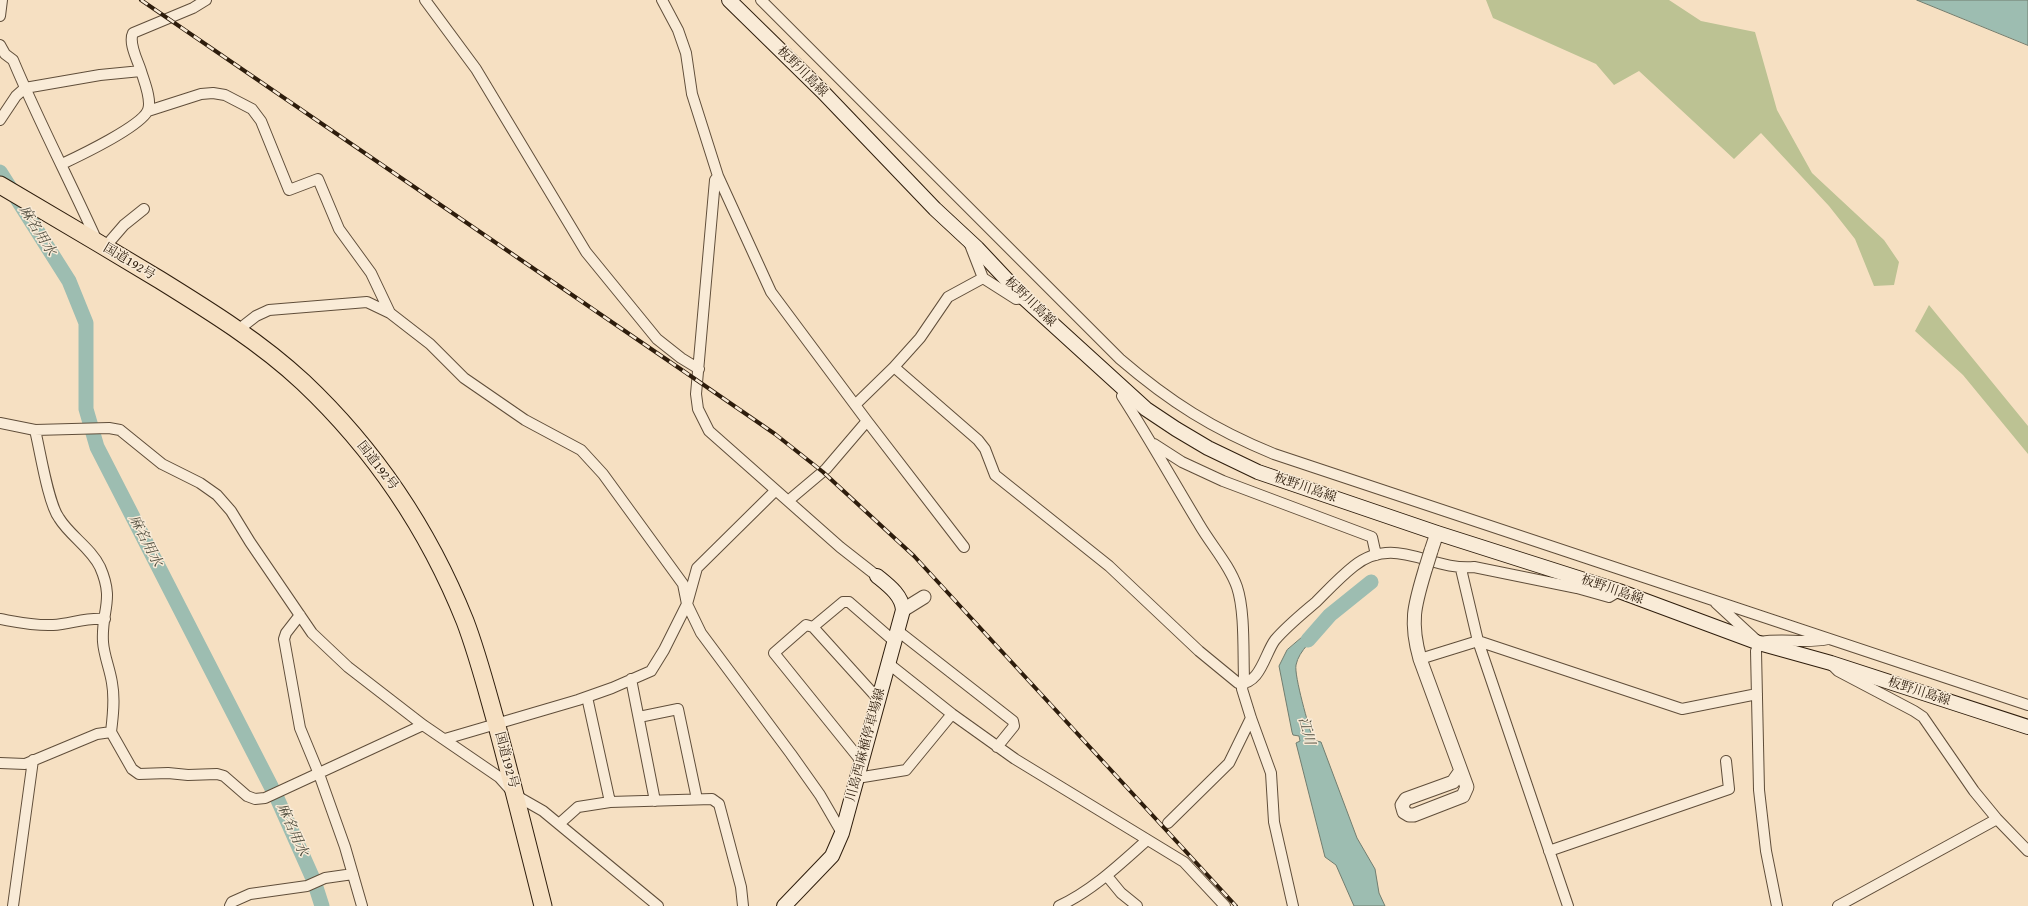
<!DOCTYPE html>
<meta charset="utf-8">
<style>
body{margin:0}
canvas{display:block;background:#f6e0c2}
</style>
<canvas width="2028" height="906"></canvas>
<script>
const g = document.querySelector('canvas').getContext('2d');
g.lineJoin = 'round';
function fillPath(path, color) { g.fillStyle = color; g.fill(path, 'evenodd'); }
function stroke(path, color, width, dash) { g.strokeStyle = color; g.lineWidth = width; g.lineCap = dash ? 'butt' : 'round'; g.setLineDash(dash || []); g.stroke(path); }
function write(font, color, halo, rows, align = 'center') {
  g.font = font + ' "Gentium Book Plus","Noto Serif JP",serif'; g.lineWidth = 3; g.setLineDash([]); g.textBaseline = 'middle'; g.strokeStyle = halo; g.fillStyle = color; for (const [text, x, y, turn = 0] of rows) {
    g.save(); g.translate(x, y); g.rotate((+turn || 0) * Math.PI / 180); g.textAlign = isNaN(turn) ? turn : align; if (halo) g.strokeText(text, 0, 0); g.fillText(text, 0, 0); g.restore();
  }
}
fillPath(new Path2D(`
 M1486,0h183l32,21 54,11 22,78 35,63 72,67 15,22 -5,23 -20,1 -19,-47 -26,-33 -68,-73 -27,26 -95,-88 -25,14 -18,-21 -103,-46z
 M1929,305l99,121v28l-65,-79 -48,-44z`), '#bcc293');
const water = new Path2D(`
 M1917,0h111v45z
 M1319,623l4,5c-9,11 -24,22 -27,37 -2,11 13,62 17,75l8,2 36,96 18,31 4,24 6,13h-31l-18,-41 -11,-8 -29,-114 4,-2 -1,-5 -6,-1 -1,-3 -13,-66 8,-16z`);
fillPath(water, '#9dbdb1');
stroke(water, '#717d6f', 1);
stroke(new Path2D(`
 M0,172l69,109 17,42v86l11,38 180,351 37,83 8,25
 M1308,640l22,-25 41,-33`), '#9dbdb1', 15);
const minor = new Path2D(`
 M425,0l51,69 110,183 71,87 24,19 18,11
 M662,0l16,30 8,23 6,41 26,82 -3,4 -19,214 2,15 11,22 131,116 37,29
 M761,0l359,359c50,43 93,70 154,95l754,251
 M0,16l2,-16
 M0,45l5,9 8,6c26,62 57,121 84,181
 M148,111l53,-17 12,-1 12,2 27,14 9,12 28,69 29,-11 21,50 32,44 19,40
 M0,120l16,-24 9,-8 75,-13 41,-4c-3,-10 -13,-28 -8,-38l60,-25 13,-8
 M62,164c17,-8 80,-38 86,-54 4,-10 -4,-29 -7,-39
 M718,176l53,116 96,129 97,126
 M969,242l14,36
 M105,247l19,-22 20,-16
 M238,330l18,-14 13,-6 98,-8 23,11 40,31 34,34 61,42 56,30 22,24 80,110 4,20 14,29 90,121 29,41 22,38
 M894,367l84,73 7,9 10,26 114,91 90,85 39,32c22,3 27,-30 37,-43 12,-14 27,-26 41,-38 12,-12 24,-25 38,-36 41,-32 76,5 120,1l103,21 32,9 10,-6
 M1125,391l-3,5c27,42 51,85 77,128 12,21 30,40 38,63 8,24 6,65 7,91l-2,11 9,29 20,55 3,49 19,84
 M855,405l39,-38 26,-29 28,-41 35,-19 33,21 8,-1
 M0,423l35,7 74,-2 11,2 42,34 38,19 17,12 14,16 19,31 62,91 36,34 75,58 76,52 16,18 28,16 115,95
 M35,430c5,20 13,73 24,88 11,18 32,30 41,49 15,34 1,43 3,75 1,14 7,27 9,41 3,16 1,33 -1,49
 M1154,444l28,18 41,19 149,56 4,18
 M788,501l38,-32 41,-48
 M1461,569l17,72 90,265
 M1716,603l39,36
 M300,615l-14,18 -2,6 16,89 19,46 26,73 17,59
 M0,619c17,3 35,7 53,6 18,-1 33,-8 52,-6
 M813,627l30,-25h6l46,40
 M898,631l115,90 1,5 -17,21
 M1761,642c22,-4 45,2 67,-3
 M1759,643l-3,8 3,139 7,61 11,55
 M1420,659l58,-18 204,68 75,-15
 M889,664l63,50 63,45 169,103 41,44
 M1833,666l5,5 76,40 9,6 51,74 23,28 31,32
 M631,679l24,122
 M587,697l23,105
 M639,717l39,-8 19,90
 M445,739l133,-39 34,-12 39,-17 13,-21 23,-46 10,-36 78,-77
 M862,762l-88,-109 32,-28 7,2 66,73
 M0,763l25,1 72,-30 14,-2 21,37 7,5 29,-1 20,2 29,-1 7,2 23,20 8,3 10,-1 158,-73
 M857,778l49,-8 46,-56
 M1168,823l61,-60 22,-45
 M559,824l19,-17 32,-5 102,-3 7,5 22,83 2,19
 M1549,851l180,-62 -3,-28
 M1107,876l14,17 16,13
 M13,906l20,-146
 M230,906l2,-4 18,-8 57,-8 18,-8 28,-4
 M1059,906c33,-15 61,-42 88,-66
 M1838,906l159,-87`);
const tertiary = new Path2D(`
 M1431,551l6,-18
 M1426,567c-11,37 -17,53 -6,92l47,128 -4,9 -49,19h-5l-5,-3 -2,-7 4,-6 47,-17 7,-10
 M903,610l21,-13`);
const secondary = new Path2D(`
 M729,0l93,91 113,118 42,39 47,50 122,111 30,20 32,19 50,24 179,61 182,58 140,52 72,20 197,64
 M784,906l48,-50 10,-23 61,-223c-1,-15 -15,-25 -26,-34`);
const trunk = new Path2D(`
 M0,185c53,31 107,63 160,95 50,31 100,62 143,102 71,67 126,149 162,239 13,34 22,70 32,105 16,60 31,120 46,180`);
stroke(minor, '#604e3a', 12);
stroke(tertiary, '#604e3a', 15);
stroke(secondary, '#2e1d0c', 16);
stroke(trunk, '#2e1d0c', 19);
stroke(minor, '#f9ebd7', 10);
stroke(tertiary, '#f9ebd7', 13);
stroke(secondary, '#f9ebd7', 14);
stroke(trunk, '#f6e0c2', 17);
const rail = new Path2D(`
 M141,0l557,381 77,53 48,38 91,84 322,350`);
stroke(rail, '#2e1d0c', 4);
stroke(rail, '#f9ebd7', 2.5, [8]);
const tertiaryBridge = new Path2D(`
 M1426,567l5,-16`);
stroke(tertiaryBridge, '#604e3a', 15, []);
stroke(tertiaryBridge, '#f9ebd7', 13);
write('13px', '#2e1d0c', '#f9ebd7', [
 ["板野川島線",802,72,45],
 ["国道192号",129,262,31],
 ["板野川島線",1030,302,44],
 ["国道192号",377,466,52],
 ["板野川島線",1305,488,19],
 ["板野川島線",1612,590,19],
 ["板野川島線",1919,692,18],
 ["川島西麻植停車場線",866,745,-75],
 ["国道192号",506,760,75]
]);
write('italic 14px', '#4f4d3e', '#f9ebd7', [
 ["麻名用水",37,231,58],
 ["麻名用水",145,541,63],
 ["江川",1306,731,75],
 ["麻名用水",292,830,66]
]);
</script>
